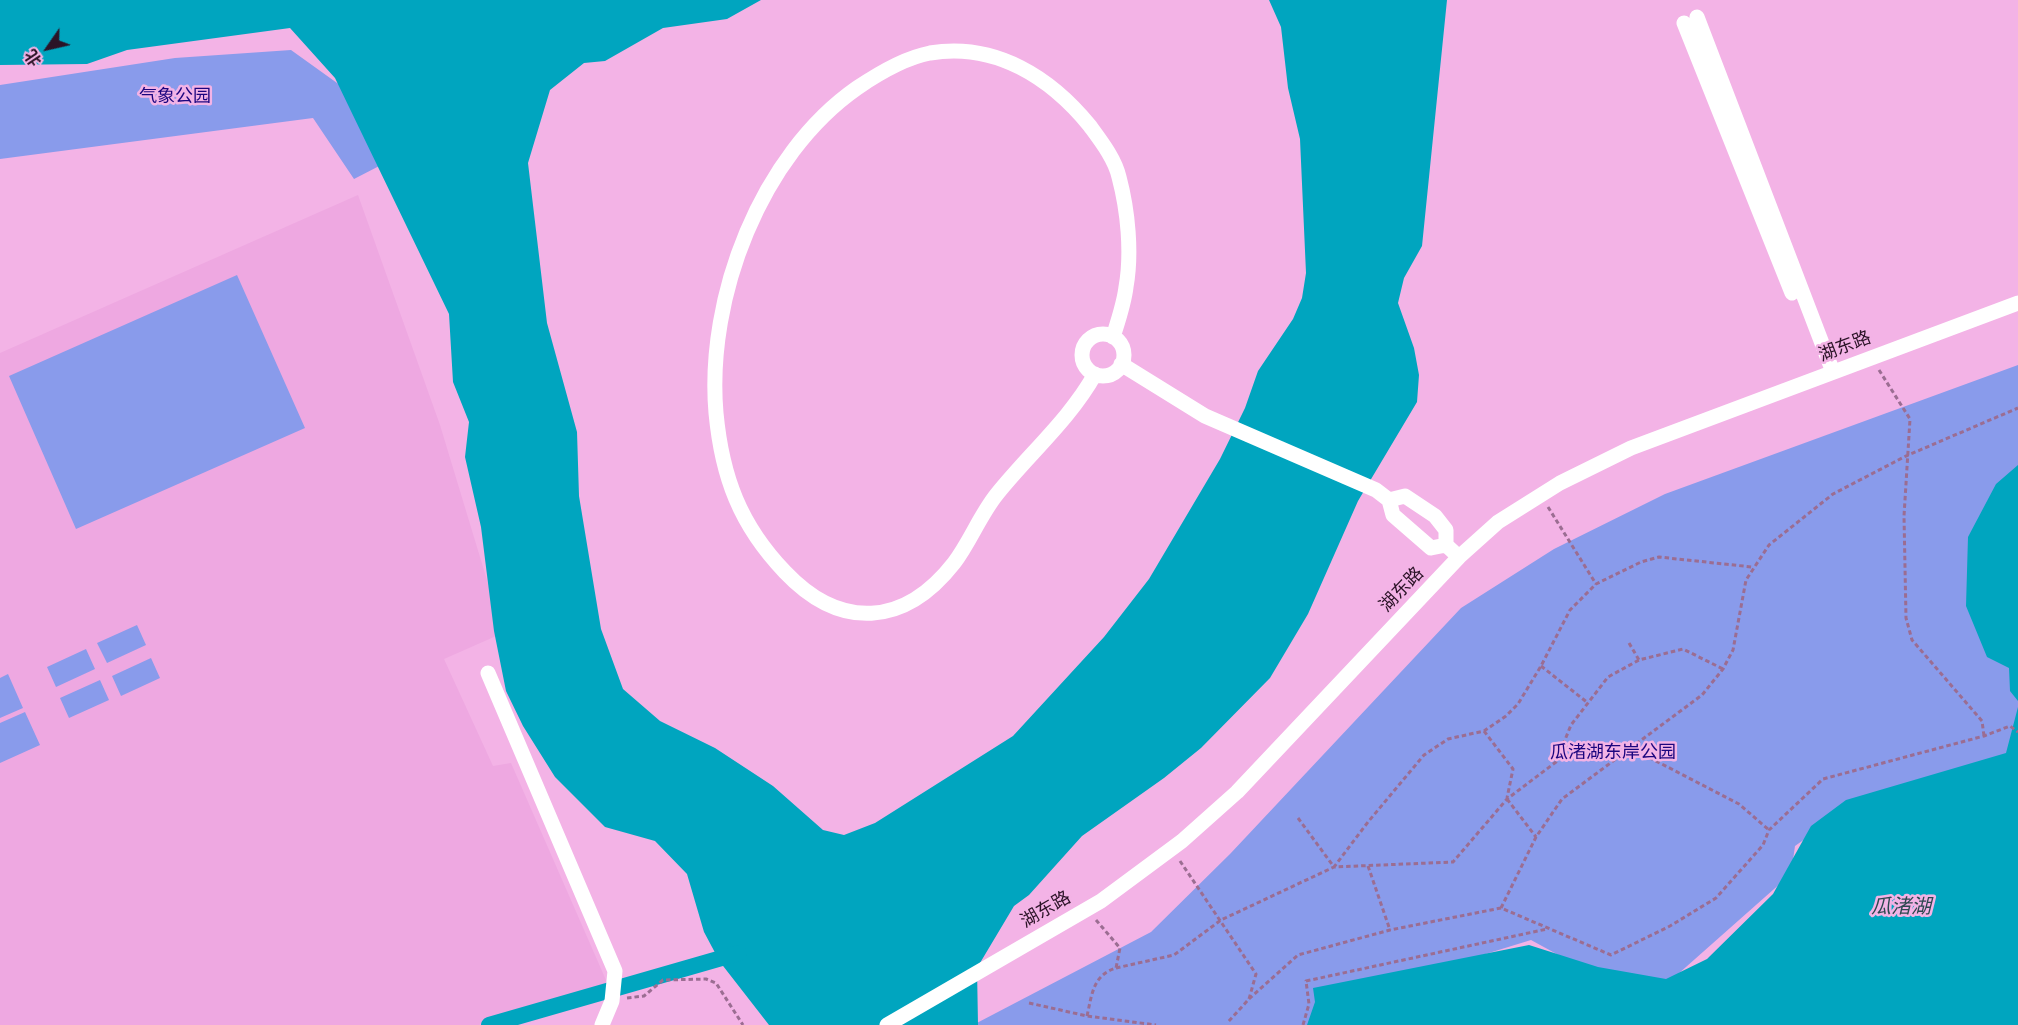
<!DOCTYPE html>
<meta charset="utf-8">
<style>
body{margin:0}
#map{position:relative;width:2018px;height:1025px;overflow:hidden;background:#f3b3e6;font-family:"Archivo Narrow","Noto Sans SC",sans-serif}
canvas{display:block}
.north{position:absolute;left:18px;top:18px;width:60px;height:60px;-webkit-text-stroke:4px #f3b3e6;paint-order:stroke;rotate:236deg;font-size:16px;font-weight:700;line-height:24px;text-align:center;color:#2b1327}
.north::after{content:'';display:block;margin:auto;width:21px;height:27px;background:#2b1327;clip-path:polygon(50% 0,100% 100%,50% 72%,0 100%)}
</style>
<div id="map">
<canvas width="2018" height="1025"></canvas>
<div class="north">北</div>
</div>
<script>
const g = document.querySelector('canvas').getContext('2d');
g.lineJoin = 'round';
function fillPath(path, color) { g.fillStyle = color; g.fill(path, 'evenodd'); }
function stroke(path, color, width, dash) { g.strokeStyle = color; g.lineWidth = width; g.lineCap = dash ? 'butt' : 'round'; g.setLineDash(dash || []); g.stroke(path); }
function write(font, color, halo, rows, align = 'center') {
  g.font = font + ' "Archivo Narrow","Noto Sans SC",sans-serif'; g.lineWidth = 5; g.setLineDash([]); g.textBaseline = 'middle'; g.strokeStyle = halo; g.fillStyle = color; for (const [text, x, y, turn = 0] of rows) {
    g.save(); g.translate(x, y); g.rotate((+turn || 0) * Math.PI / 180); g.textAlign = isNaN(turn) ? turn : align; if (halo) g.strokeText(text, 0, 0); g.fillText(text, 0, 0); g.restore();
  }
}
fillPath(new Path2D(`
 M358,195l82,230 63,208 -59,26 49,107 18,-3 98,224 -130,38h-479v-672z`), '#eea8e1');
fillPath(new Path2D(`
 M291,50l53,38 43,74 -33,17 -41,-61 -313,41v-74l175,-27z
 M237,275l68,153 -229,101 -67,-153z
 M2018,365v405l-178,44 -45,32 -4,28 -131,116 -32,3 -97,-53 -211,65 -2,20h-345l178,-93 79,-78 231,-246 93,-59 111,-55z
 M137,625l9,20 -39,18 -10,-20z
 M86,649l9,20 -39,18 -9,-20z
 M151,658l9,20 -39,18 -9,-20z
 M8,674l15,34 -23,10v-40z
 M100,680l9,20 -40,18 -9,-20z
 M25,712l15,33 -40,18v-40z`), '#899beb');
fillPath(new Path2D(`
 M0,0h761l-34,19 -64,9 -58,33 -21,2 -34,27 -22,73 19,160 30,109 2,64 22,133 22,60 37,32 55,27 58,38 50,44 21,5 31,-12 138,-87 91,-99 45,-58 71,-120 25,-51 13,-37 35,-52 9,-21 4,-25 -6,-134 -12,-51 -7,-61 -12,-27h178l-25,246 -18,32 -6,25 16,45 5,27 -2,27 -59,99 -50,113 -38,64 -69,70 -37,30 -82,58 -53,59 -15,11 -37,62 1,57h-209l-49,-63 -16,-30 -17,-58 -32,-33 -50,-14 -50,-50 -32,-51 -17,-35 -12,-60 -13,-104 -16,-70 4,-35 -16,-40 -4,-68 -114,-236 -45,-50 -163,22 -40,14 -87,1z
 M2018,465v236l-8,-10 -1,-23 -22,-11 -21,-51 2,-69 28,-53z
 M2018,707v318h-711l8,-23 -2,-14 216,-43 69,22 68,12 41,-20 66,-65 38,-68 35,-26 160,-47z`), '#00a5bf');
stroke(new Path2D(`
 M489,1025l250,-72`), '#00a5bf', 16);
stroke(new Path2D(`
 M1879,370l31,49 -6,97 2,102 6,22 70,81 2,15
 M1548,507l48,77
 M1629,643l10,17
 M1541,666l47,37
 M1484,731l29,38 -6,29
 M1629,747l110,57 30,26
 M1507,799l29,38
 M1298,818l36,49 34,-45 56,-67 24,-16 36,-8 22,-15 12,-12 23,-38 29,-56 26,-26 45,-22 18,-5 93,10
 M1180,861l76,113 -7,25 -21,23
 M1368,866l22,64
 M1501,908l35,-71 26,-38 140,-104 21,-26 10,-19 13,-70 23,-35 64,-51 73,-38 112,-48
 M1116,968l58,-13 47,-35 113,-53 119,-5 54,-63 49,-37 15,-37 37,-48 31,-17 44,-11 40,20
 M627,998l17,-2 19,-16 43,-1 10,4 27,42
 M1249,999l49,-44 92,-25 111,-22 110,47 59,-29 46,-28 47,-53 6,-15 54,-51 161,-43 26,-10 8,6
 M1029,1003l58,13 69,9
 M1087,1016c5,-22 6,-41 29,-48l4,-20 -24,-28
 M1303,1025l6,-21 -3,-23 241,-52`), '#9b6d92', 3, [4.5, 3]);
stroke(new Path2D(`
 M1697,17l136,355
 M1684,23l108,270
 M1082 355a21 21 0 1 1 42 0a21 21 0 1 1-42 0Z
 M1121,364l84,52 171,74 13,10
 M1095,374c-25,45 -66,80 -98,120 -17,21 -27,48 -43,69 -50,64 -114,67 -169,9 -45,-47 -63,-95 -69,-159 -10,-116 45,-258 141,-325 22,-15 47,-30 73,-35 66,-11 121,25 160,73 11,15 25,33 29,51 9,34 13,76 7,110 -2,17 -8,34 -13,50
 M1446,545l-15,3 -38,-33 -4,-15 16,-4 30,20 11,14v15l13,12
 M488,673l127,298 -3,30 -10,24
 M887,1025l214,-124 81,-60 55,-49 222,-235 39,-35 62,-39 71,-35 387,-145`), '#fff', 15);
write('18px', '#1b057e', '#f3b3e6', [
 ["气象公园",175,97],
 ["瓜渚湖东岸公园",1613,753]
]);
write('18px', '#2b1327', '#f3b3e6', [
 ["湖东路",1845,347,-21],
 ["湖东路",1402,590,-46],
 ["湖东路",1046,910,-30]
]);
write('italic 20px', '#2d484f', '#f3b3e6', [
 ["瓜渚湖",1901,908]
]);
</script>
